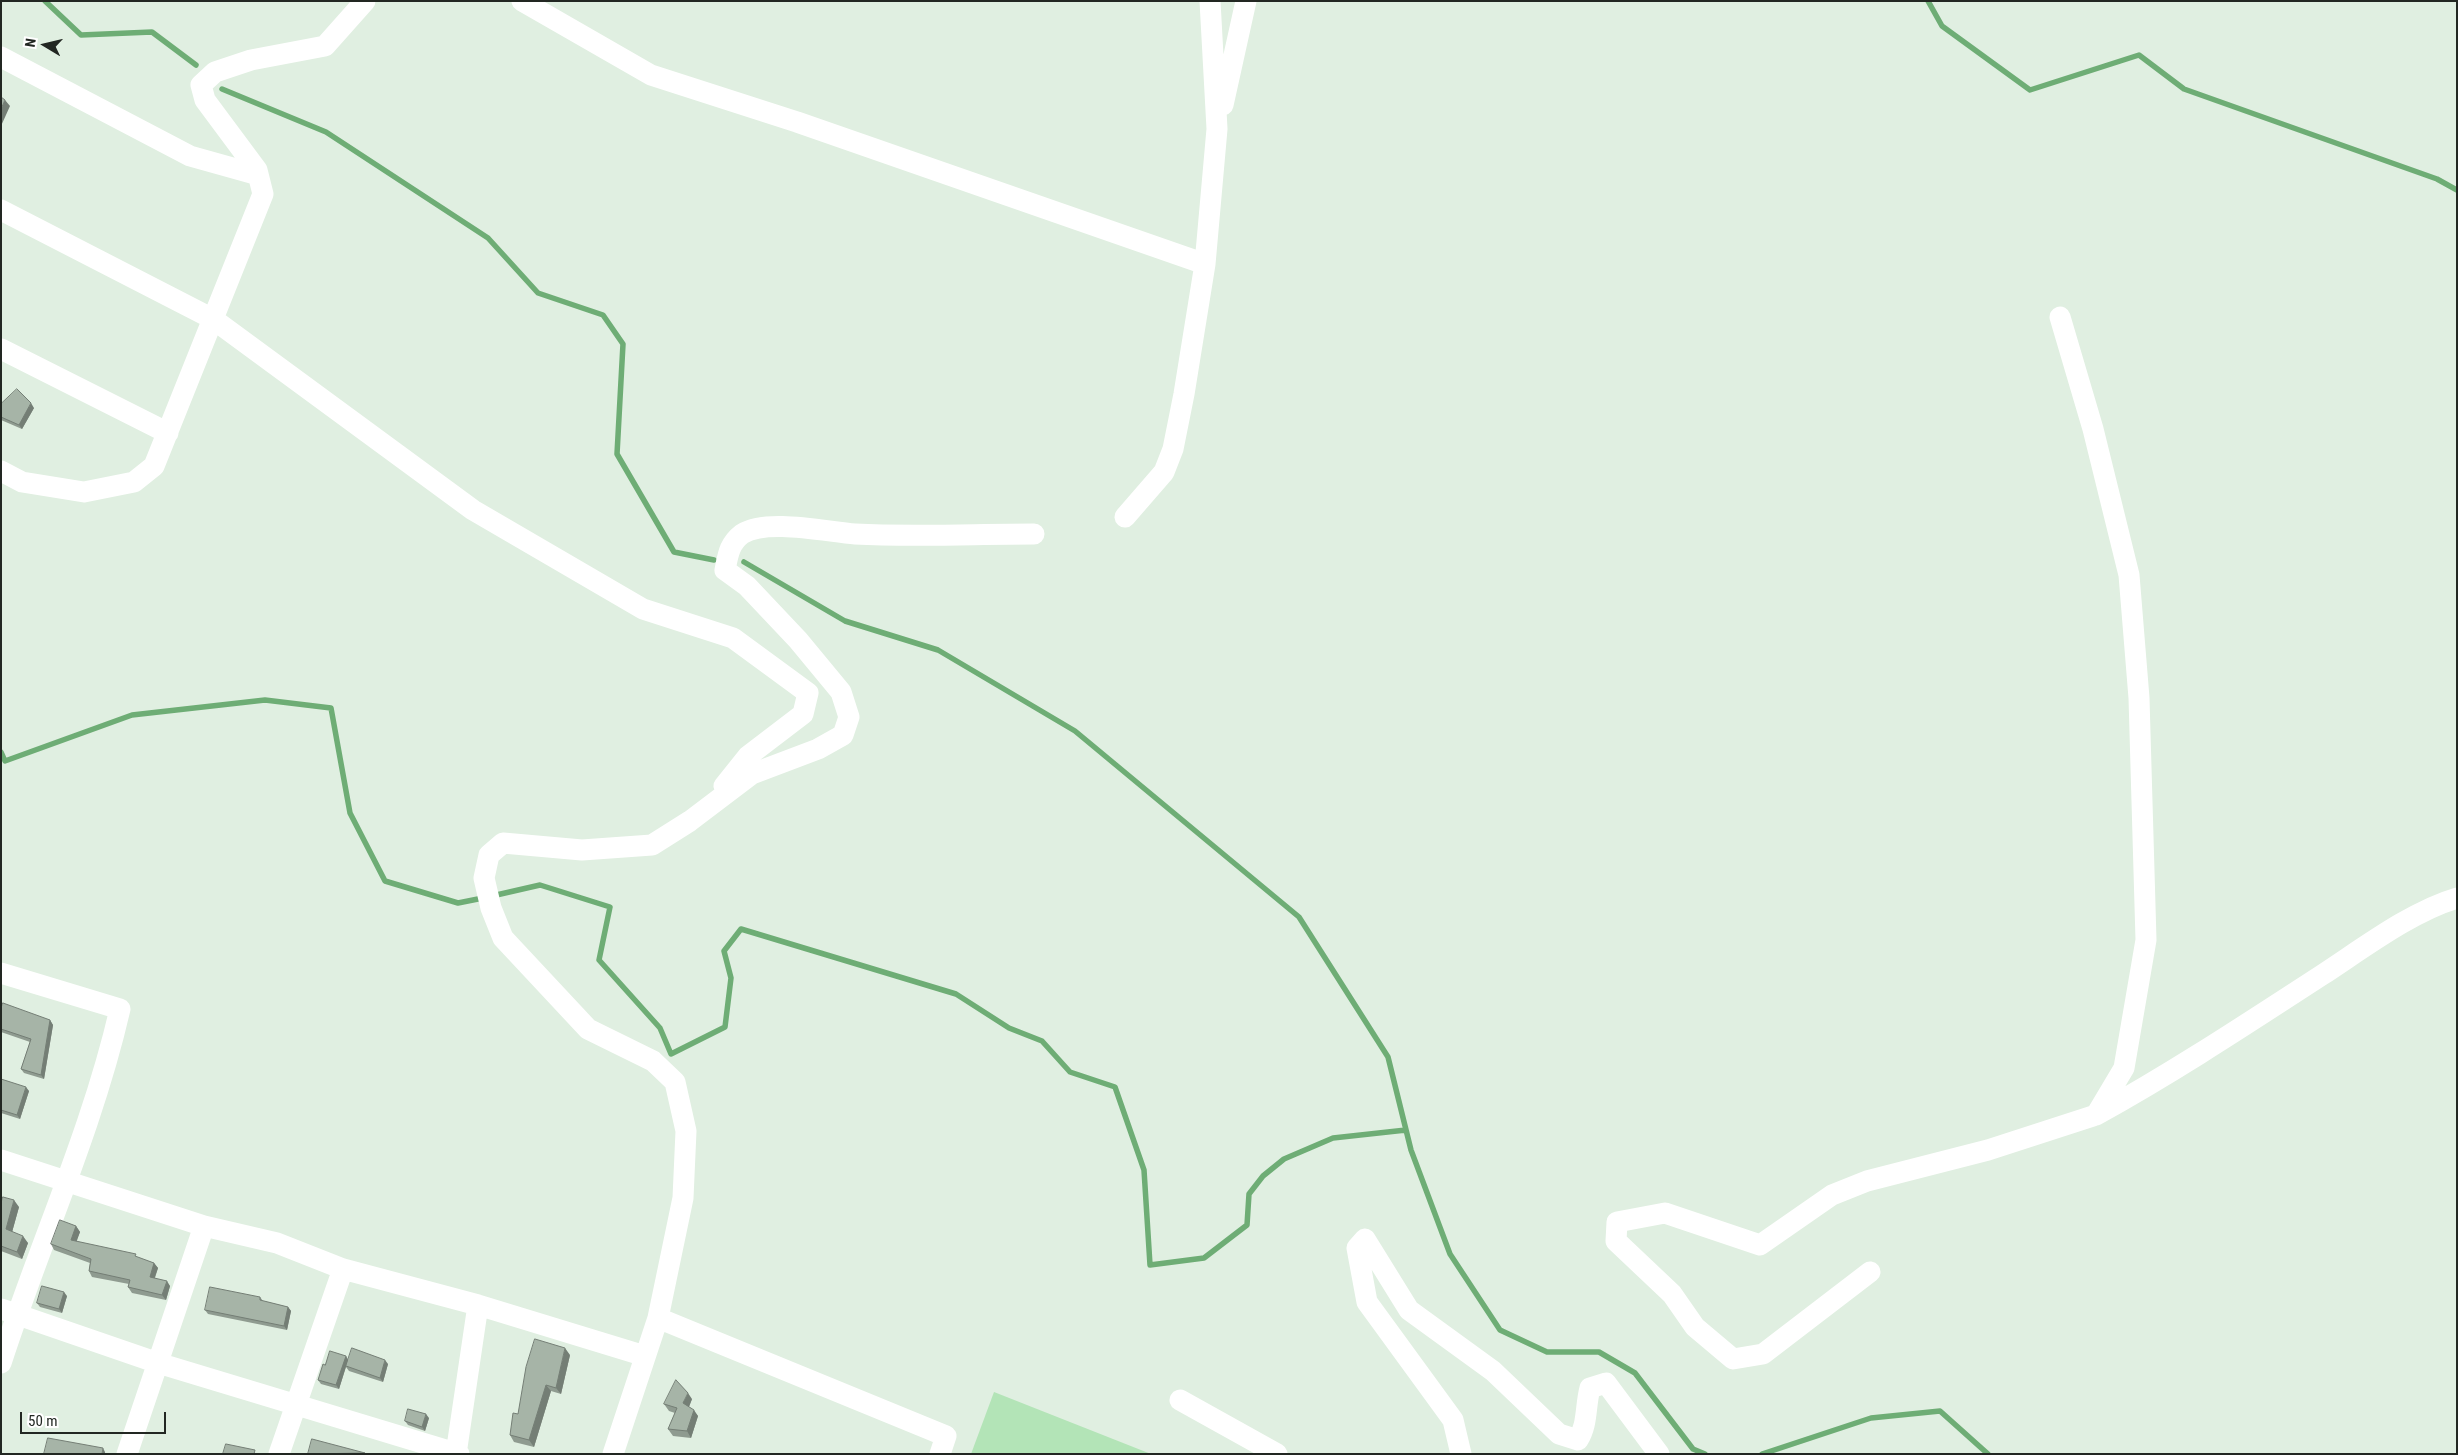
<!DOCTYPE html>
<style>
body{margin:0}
#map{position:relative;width:2458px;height:1455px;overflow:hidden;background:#e0efe1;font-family:"Roboto Condensed",sans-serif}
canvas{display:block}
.frame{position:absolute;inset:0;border:2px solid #222722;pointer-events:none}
.north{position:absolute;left:20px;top:20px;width:50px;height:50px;-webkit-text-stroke:4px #fff;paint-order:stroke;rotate:279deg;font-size:14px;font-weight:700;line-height:20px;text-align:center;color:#222722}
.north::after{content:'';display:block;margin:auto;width:18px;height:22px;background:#222722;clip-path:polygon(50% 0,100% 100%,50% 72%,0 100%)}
.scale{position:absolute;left:20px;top:1412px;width:146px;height:22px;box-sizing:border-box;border:2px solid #222722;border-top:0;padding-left:6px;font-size:15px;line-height:18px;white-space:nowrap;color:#222722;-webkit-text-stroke:4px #fff;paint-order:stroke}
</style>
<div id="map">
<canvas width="2458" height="1455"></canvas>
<div class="frame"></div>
<div class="north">N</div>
<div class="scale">50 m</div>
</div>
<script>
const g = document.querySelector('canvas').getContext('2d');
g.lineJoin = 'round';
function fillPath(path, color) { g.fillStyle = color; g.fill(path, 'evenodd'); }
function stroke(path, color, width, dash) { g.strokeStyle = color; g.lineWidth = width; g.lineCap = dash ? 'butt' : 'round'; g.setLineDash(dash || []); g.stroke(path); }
fillPath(new Path2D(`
 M994,1392l157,62h-180z`), '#b3e4b7');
stroke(new Path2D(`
 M45,1l36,34 71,-3 44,33
 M1928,1l14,25 88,64 109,-35 45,34 253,90 20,11
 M222,89l104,43 162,106 50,55 65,22 20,29 -6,110 57,98 40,8
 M744,562l101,59 93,29 137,81 224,186 89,140 23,93 39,104 50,76 47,22h52l36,21 58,76 12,5
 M1,752l4,9 127,-46 133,-15 66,8 19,105 35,68 73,22 25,-5
 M492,896l48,-11 70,22 -11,53 61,68 11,26 54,-27 6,-49 -7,-27 17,-22 215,65 53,34 33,13 28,31 45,15 29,83 6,95 54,-7 43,-33 2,-31 14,-18 21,-17 49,-21 73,-8
 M1762,1454l109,-36 69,-7 48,43`), '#6ead75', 5.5);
stroke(new Path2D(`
 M522,1l129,74 146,47 408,142
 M1,57l189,99 68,19
 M1223,105l23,-104
 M1,210l212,109 260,191 170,99 90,29 75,55 -5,21 -55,42 -24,30
 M1,349l167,84
 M1,471l21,11 62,10 50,-10 20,-16 109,-272 -6,-24 -52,-70 -4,-15 14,-13 36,-12 74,-14 40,-45
 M1125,517l39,-45 9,-23 11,-55 21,-130 12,-135 -7,-128
 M1,973l119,36c-28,122 -81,236 -119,354
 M2096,1115c78,-43 152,-92 226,-140 40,-26 90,-64 135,-77
 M1,1160l203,66 73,17 66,26 135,36 167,51
 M1870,1272l-107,82 -30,5 -38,-32 -23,-33 -56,-53 1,-19 48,-9 95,32 72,-50 35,-14 121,-31 108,-35 28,-47 22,-128 -7,-242 -10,-123 -36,-146 -33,-112
 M1,1309l157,54 301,91
 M658,1318l288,118 -6,18
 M1180,1400l97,54
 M127,1454l77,-228
 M279,1454l64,-185
 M456,1454l22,-149
 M613,1454l45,-136 25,-120 3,-67 -11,-49 -22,-21 -65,-32 -85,-91 -12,-30 -7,-30 5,-23 14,-12 79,7 70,-5 38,-24 62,-47 66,-25 25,-14 6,-18 -8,-25 -43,-52 -51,-54 -22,-16c3,-15 4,-26 17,-36 25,-16 85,-2 113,0 59,3 120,0 179,0
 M1461,1454l-8,-34 -86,-118 -10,-54 8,-9 44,71 84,61 66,63 19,6c10,-16 7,-33 12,-52l16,-5 53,71`), '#fff', 21);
fillPath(new Path2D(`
 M1,404l33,4 -12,21 -21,-9z
 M1,1008l49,12 3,5 -9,54 -20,-6 -3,-4 9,-27 -29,-10z
 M1,1079l28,12 -9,28 -19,-6z
 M1,1203l18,4 -7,25 16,11 -6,16 -21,-8z
 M76,1226l4,6 -4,9 63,17 15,5 4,5 -3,10 15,8 -4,14 -34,-7 -4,-6 1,-3 -37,-7 -3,-6 1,-8 -36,-13 -3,-6z
 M67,1296l-5,17 -22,-6 -3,-4z
 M260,1297l3,4 25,6 3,4 -4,19 -79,-16 -3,-4z
 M570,1355l-9,39 -10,-3 -17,56 -20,-5 -4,-7 8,-21z
 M346,1356l2,4 40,4 -5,18 -34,-11 -3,-4 -7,22 -18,-5 -3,-4 7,-15z
 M692,1399l-3,8 9,9 -7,22 -18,-2 -5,-7 7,-16 -6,-2 -5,-7z
 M429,1418l-4,13 -17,-6 -3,-4z`), '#8f9b90');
fillPath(new Path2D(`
 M5,100l5,6 -9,20v-17z
 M31,403l3,5 -12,21 -3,-4z
 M50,1020l3,5 -9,54 -3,-4z
 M26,1087l3,4 -9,28 -3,-4z
 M14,1200l5,7 -8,29 -5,-7z
 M76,1226l4,6 -5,14 -4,-6z
 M23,1236l5,7 -6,16 -5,-7z
 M154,1263l4,5 -5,14 -3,-5z
 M167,1281l3,5 -4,14 -4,-5z
 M64,1292l3,4 -5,17 -3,-4z
 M288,1307l3,4 -4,19 -3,-4z
 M565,1348l5,7 -9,39 -5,-6z
 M346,1356l2,4 -9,29 -3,-4z
 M385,1360l3,4 -5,18 -3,-4z
 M546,1385l5,6 -17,56 -5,-7z
 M688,1393l4,6 -4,10 -5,-6z
 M694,1410l4,6 -7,22 -4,-7z
 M426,1414l3,4 -4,13 -3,-4z
 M103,1448l2,4v2h-3z`), '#747e75');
const building = new Path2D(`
 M1,97l4,3 -4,9z
 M17,389l14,14 -12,22 -18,-8v-13z
 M3,1003l47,17 -9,55 -20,-6 10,-30 -30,-10v-21z
 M1,1079l25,8 -9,28 -16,-5z
 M3,1197l11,3 -8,29 17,7 -6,16 -16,-6v-43z
 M60,1220l16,6 -5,14 65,14 -1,2 19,7 -4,14 17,4 -5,14 -34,-8 2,-7 -41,-9 2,-12 -40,-15z
 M42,1286l22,6 -5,17 -22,-6z
 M210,1287l50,10v3l28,7 -4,19 -79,-16z
 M535,1339l30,9 -9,40 -10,-3 -17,55 -19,-5 3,-22 5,1 8,-47z
 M352,1348l33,12 -5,18 -34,-12z
 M330,1351l16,5 -10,29 -18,-5 5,-16 2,1z
 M676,1380l12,13 -5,10 11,7 -7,21 -19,-2 9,-21 -13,-4z
 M408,1409l18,5 -4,13 -17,-6z
 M48,1438l55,10 -1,6h-58z
 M312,1439l53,14 -57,1z
 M226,1444l29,6 -1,4h-31z`);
fillPath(building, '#a6b4a7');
stroke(building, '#747e75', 1);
</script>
